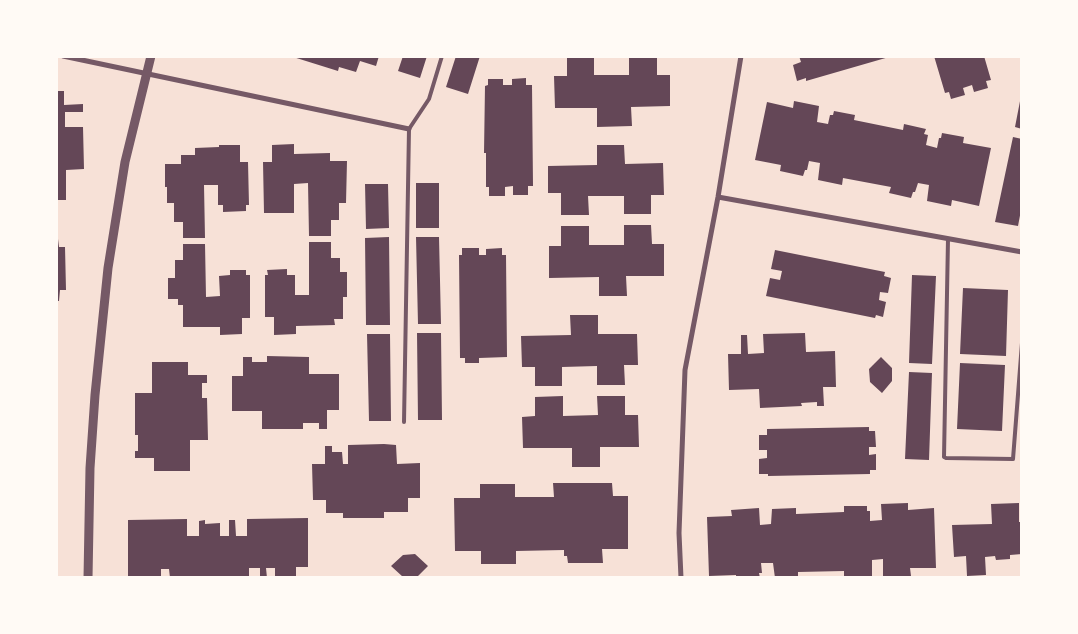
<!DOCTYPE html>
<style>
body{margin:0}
#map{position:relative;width:1078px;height:634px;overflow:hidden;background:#f7e1d7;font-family:"Asap Condensed",sans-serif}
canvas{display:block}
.frame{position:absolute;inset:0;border:58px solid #fffaf5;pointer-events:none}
</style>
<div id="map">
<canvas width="1078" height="634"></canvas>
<div class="frame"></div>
</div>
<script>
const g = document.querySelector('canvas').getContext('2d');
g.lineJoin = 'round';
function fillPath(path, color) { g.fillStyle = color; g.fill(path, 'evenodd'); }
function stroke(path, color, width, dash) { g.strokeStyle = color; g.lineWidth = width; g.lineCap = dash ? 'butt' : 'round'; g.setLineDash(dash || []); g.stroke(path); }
fillPath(new Path2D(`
 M290,56h89l-3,10 -16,-5 -4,11 -17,-5 -1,4z
 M403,56h24l-7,22 -22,-7z
 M456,56h24l-12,38 -22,-7z
 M594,56v19h35v-19h28v19h13v31l-39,1 1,19 -35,1v-19h-42l-1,-32h13v-19z
 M799,56h90v1l-83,24v-3l-9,3 -4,-16 8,-3z
 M934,56h50l7,24 -5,1 2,7 -14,4 -2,-7 -9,3 2,7 -14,4 -2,-7 -4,1z
 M526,78v7h6l1,101h-5v9h-15v-9l-8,1v9h-16v-9h-3v-34h-2l1,-67 3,-1v-6h15v6h9v-6z
 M56,91h8v14l19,-1v8h-18v15h18l1,42 -18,1v30h-10z
 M1021,96h1v33l-7,-2z
 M794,101l25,5 -2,16 11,2 2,-9h3l1,-4 21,4 -1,5 49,10 1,-6 22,5 -2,5 4,1 -2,10 11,3 2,-10h2l1,-5 22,4 -1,6 28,5 -12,58 -27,-6 -1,6 -24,-5 2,-16 -11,-2 -3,9h-2l-2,6 -22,-5 2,-6 -48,-9 -1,7 -24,-5 2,-17 -11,-2 -2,9h-2l-2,6 -23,-5 1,-6 -26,-5 12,-58 26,6z
 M1013,137l9,2v66l-4,21 -23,-4z
 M294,144v10l36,-1v8h17l-1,42h-7v17h-8v16h-22l-1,-53 -14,1v29h-30l-1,-51h9v-17z
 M219,145h21v17h8l1,43h-3v6l-23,1v-7h-5v-20h-14l1,53h-22v-16h-9v-19h-7v-16h-2v-23h16v-9h14v-7l24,-1z
 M597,145h27l1,19 38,-1 1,32h-13v19h-27v-18h-36l1,19h-28v-22h-13v-27l49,-1z
 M416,183h23v45h-23z
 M365,184h23l1,44 -23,1z
 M624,225h27l1,19h12v32h-38l1,20h-28v-19l-50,1v-32h12v-20h28v19h35z
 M389,237l1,88h-24l-1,-87z
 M416,237h23l2,87h-23z
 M56,239h2l1,8h6l1,43h-6l-1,11h-3z
 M309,242h22v16h9v14h7v25h-4v22h-9l1,6 -39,1v8l-22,1v-18h-9v-42h3l-1,-5 20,-1v6h8v20h14z
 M183,244h22l1,53 14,-1 -1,-20 11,-1v-5h16v5h4v43h-8v16l-22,1v-8h-37v-22h-5v-6h-10v-21h7v-18h8z
 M462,248h17v7h7v-6l16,-1v7h4l1,102 -28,1v5h-14v-5h-5l-1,-103h3z
 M775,250l110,22 -1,4 7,2 -3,15 -8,-1 -1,8 7,2 -3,15 -7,-2 -1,3 -109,-22 4,-18 10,2 2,-9 -11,-2z
 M912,275l24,1 -4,88 -23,-1z
 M963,288l45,2 -2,66 -46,-2z
 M570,315h28v19h39l1,31h-14l1,20h-28v-19l-35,1v19h-27v-19h-13l-1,-31 50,-1z
 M417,333h24l1,87h-24z
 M805,333l1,19 29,-1 1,36h-13l1,19h-7v-4l-16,1 1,3 -42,2 -1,-19 -30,1 -1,-36h13v-19h6l1,19 16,-1 -1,-19z
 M367,334h23l1,87h-22z
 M267,356l42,1v17h30v36h-12v19h-8v-6h-16v6h-41v-18h-30v-35h11v-19h9v5h15z
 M881,357l11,11v13l-10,12 -12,-11 -1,-13z
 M152,362h36v13h19v8h-5v15h5l1,42h-18v31h-36v-13h-19v-7h3v-16h-3v-42h17z
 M960,363l45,2 -3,66 -45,-2z
 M909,372l23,1 -3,87 -24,-1z
 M563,396v20l35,-1 -1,-19h28v19h13l1,32h-39v20h-28v-19h-49l-1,-31 13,-1v-19z
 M869,427v4h6l1,16h-7v8l7,-1v16h-6v4l-102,2v-2h-9v-15l8,-1v-8h-8v-15h8v-6z
 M384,444l12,1 1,19 23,-1v35h-12v14h-24v6h-41v-5h-17v-13h-13l-1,-36h13v-18h7v6h10l1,12h5v-19z
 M553,483h59l1,13h15v53h-26l1,14h-35l-1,-7h-3v-6l-48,1v13h-35v-13h-26l-1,-53h26v-14h35v13h39z
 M908,503v7l26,-2 2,60h-26l1,8 -28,1v-18l-11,1v17l-28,1v-7l-46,1v6h-23l-2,-15h-12l1,10h-3l1,5h-24v-3l-27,1 -2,-59 25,-1 -1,-6 28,-2 1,17 11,-1 1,-15 24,-1v6l48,-2v-6h23v5h3v10l12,-1 -1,-16z
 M1019,503v19h3v32l-12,1v4l-14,1 -1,-4 -10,1 1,18 -19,1 -1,-20 -12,1 -2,-32 40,-1 -1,-20z
 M308,518v49h-12v11h-21v-10h-9l1,10h-7v-10h-11v10h-79l-1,-9h-8v9l-33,-2v-56l59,-1v17h12v-15l6,-1v4l15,-1v13h9v-16h6l1,16h11v-17z
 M415,554l13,12 -11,11h-14l-12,-11 12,-11z`), '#644757');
stroke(new Path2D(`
 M948,239l-4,218 2,1 67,1 9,-116
 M404,422l5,-293 20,-30 13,-43`), '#755966', 4);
stroke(new Path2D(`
 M63,56l346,73
 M718,197l304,55
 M681,578l-2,-45 6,-163 33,-173 23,-141`), '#755966', 5);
stroke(new Path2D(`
 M88,578l2,-110 5,-73 13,-127 17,-106 26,-106`), '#755966', 9);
</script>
